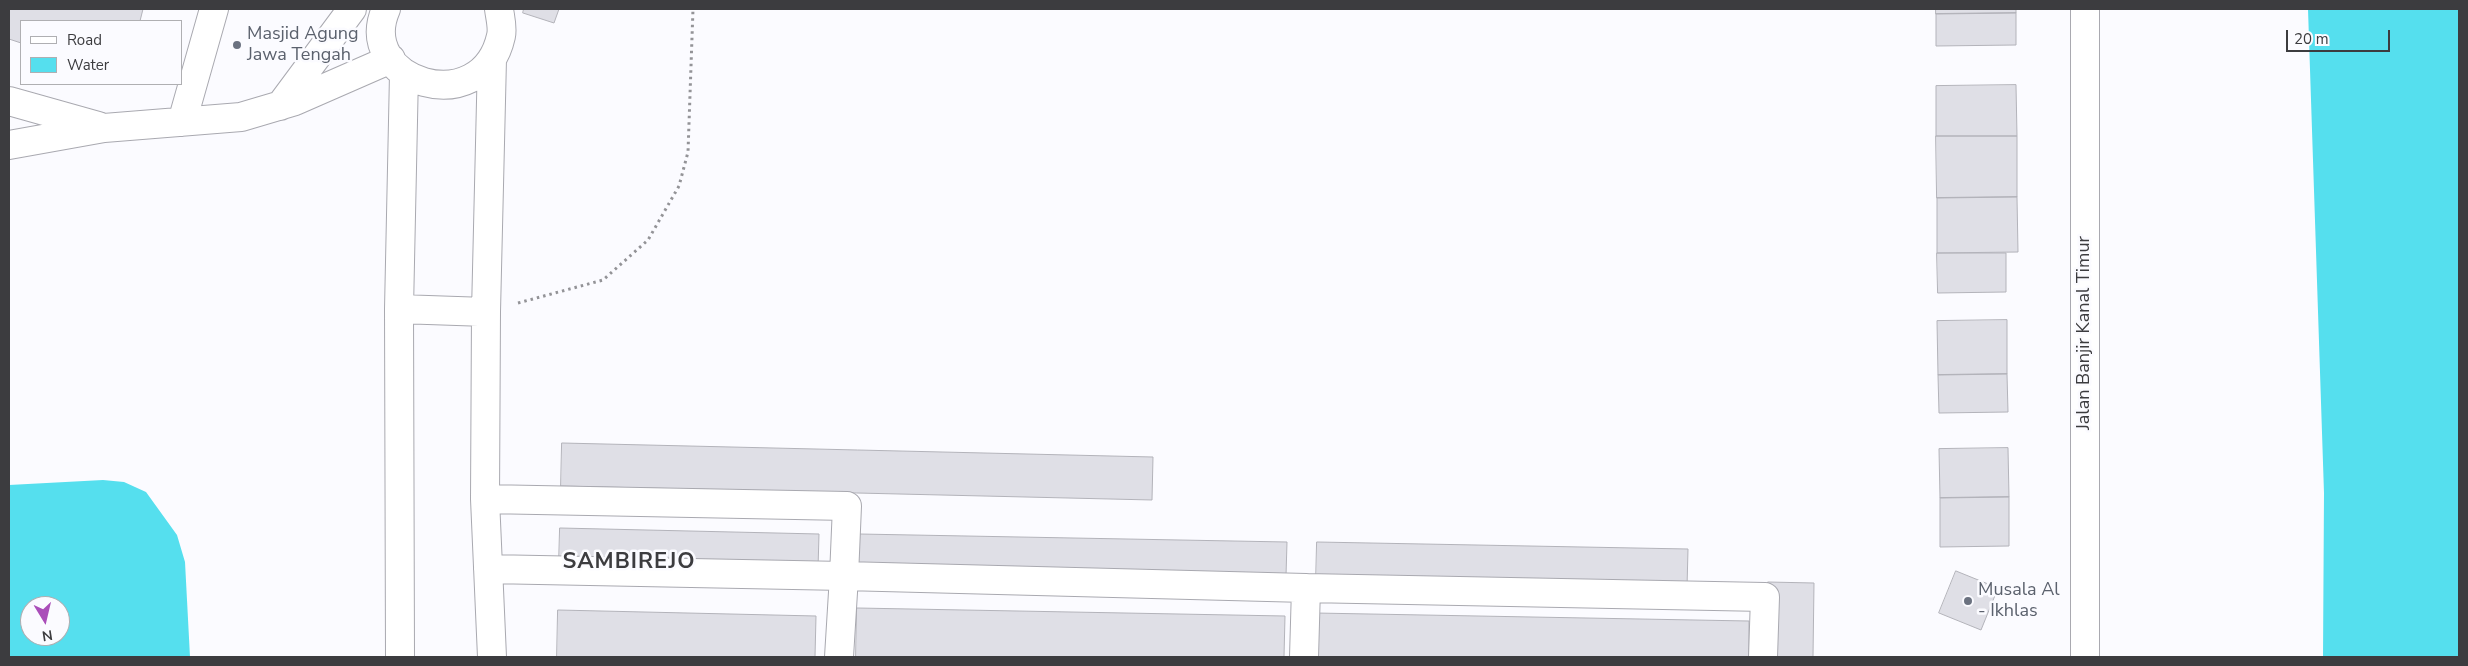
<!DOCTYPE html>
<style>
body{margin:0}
#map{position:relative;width:2468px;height:666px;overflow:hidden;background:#fbfbff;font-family:"Nunito Sans",sans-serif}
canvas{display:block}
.frame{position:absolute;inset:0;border:10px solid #3c3c3f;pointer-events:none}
.legend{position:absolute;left:20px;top:20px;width:162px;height:65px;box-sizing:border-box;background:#fbfbff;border:1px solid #afafb2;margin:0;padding:6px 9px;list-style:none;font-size:15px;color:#3c3c3f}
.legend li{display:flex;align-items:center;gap:10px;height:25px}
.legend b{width:25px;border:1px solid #afafb2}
.north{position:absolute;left:20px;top:596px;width:50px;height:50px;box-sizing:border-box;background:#fbfbff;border:1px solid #afafb2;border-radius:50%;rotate:171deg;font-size:14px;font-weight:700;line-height:20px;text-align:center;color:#3c3c3f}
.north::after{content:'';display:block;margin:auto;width:18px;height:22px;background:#aa4eb9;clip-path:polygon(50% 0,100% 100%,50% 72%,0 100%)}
.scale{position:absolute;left:2286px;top:30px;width:104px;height:22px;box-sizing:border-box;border:2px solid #3c3c3f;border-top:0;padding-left:6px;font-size:15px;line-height:18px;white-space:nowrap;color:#3c3c3f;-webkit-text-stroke:4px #fbfbff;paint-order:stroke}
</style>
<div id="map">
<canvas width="2468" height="666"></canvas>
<div class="frame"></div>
<ul class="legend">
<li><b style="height:6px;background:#fff"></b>Road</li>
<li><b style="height:14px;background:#55dfee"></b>Water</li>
</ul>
<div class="north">N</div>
<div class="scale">20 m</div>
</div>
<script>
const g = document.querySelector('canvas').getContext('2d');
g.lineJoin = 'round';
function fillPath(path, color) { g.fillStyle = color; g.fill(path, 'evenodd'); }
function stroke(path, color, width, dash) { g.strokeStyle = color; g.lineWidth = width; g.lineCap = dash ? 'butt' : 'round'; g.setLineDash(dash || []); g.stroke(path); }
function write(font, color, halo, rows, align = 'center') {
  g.font = font + ' "Nunito Sans",sans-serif'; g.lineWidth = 5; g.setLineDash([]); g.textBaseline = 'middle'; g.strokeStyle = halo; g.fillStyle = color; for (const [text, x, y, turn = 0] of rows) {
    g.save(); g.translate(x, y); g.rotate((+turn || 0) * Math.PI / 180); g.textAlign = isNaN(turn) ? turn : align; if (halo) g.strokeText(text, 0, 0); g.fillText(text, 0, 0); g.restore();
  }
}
fillPath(new Path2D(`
 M2308,9h151v648h-136l1,-164z
 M103,480l21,2 22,10 31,43 8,27 5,95h-181v-172zM30,606h30v30h-30z`), '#55dfee');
const building = new Path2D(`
 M9,9h134l-3,12h-119v22l-12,-4z
 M524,9h35l-5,14 -31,-10z
 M1936,9h80v4l-80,1z
 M2016,13v32l-80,1v-32z
 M2016,85l1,51h-81v-50z
 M1936,136h81v61l-80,1z
 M2017,197l1,55 -81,1v-55z
 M1937,253h69v39l-68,1z
 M2007,320v54l-69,1 -1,-54z
 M2007,374l1,38 -69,1 -1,-38z
 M562,443l591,14 -1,43 -591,-14z
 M2008,448l1,49 -69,1 -1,-49z
 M2009,497v49l-69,1v-49z
 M560,528l259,6 -1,35 -259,-6z
 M859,534l428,8 -1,34 -428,-8z
 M1317,542l371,7 -1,39 -371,-7z
 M1956,571l42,17 -17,42 -42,-17z
 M1768,582l46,1 -1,74h-47z
 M857,608l428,8 -1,41h-428z
 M558,610l258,6 -1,41h-258z
 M1315,613l434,8v36h-434z`);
fillPath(building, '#dfdfe6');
stroke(building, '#b3b3ba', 1);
const minor = new Path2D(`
 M386,9c-32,73 96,113 115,27 2,-8 -1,-19 -2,-27
 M9,101l89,25
 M280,106l72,-97
 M182,122l32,-113
 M9,145l95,-17 137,-11 54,-16 96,-42
 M399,309l87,3
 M485,499l362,7 -3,70 -356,-7
 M400,657l-1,-348 5,-235
 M492,657l-7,-158 1,-187 6,-253
 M839,657l5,-81 462,12 459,9 -2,60
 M1304,657l2,-69
 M2085,657v-648`);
stroke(minor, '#a9a9b0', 30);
stroke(new Path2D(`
 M518,303l85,-23 45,-40 31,-54 9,-34 5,-143`), '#939397', 3, [2.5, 4]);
stroke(minor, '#fff', 28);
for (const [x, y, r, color] of [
 [237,45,5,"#6b7280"],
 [1968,601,5,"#6b7280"]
]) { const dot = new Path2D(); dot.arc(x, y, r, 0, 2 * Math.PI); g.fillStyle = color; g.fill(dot); stroke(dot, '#fbfbff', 2); }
write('18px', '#5b616d', '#fbfbff', [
 ["Masjid Agung",247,35],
 ["Jawa Tengah",247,56],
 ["Musala Al",1978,591],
 ["- Ikhlas",1978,612]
], 'left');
write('18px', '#3c3c3f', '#fbfbff', [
 ["Jalan Banjir Kanal Timur",2085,333,-90]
]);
g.letterSpacing = '1px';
write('bold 22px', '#3c3c3f', '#fbfbff', [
 ["SAMBIREJO",629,563]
]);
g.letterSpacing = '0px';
</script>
